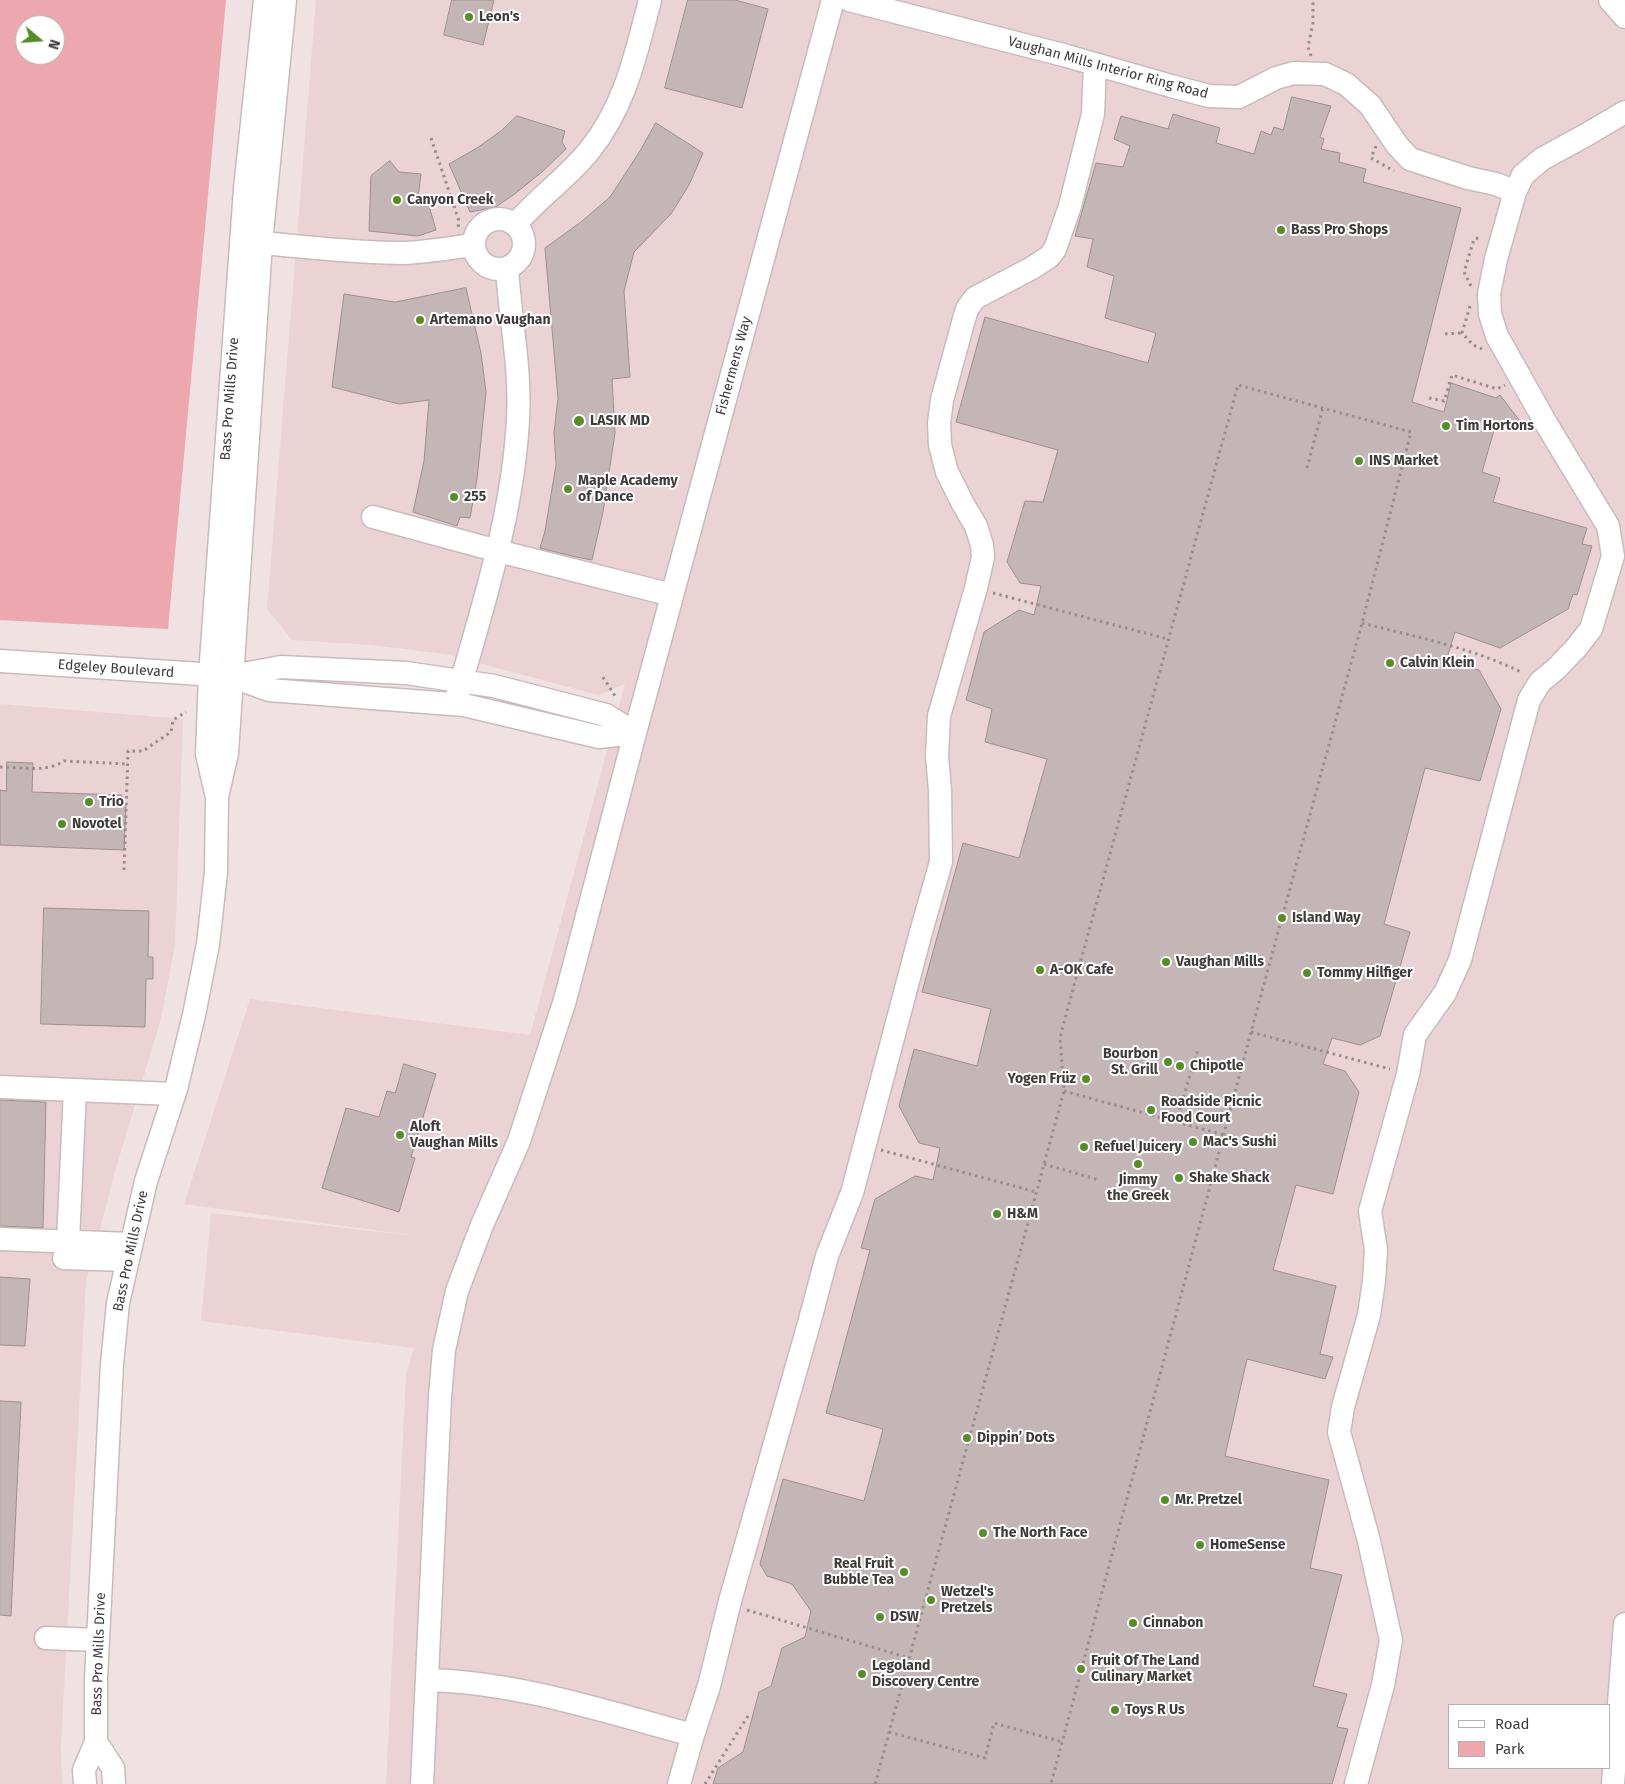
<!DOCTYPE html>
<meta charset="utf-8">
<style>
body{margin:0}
#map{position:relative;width:1625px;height:1784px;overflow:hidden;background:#f0e1e3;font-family:"Fira Sans",sans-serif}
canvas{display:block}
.legend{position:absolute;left:1448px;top:1704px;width:162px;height:65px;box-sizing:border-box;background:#fff;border:1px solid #b3b0b1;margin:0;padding:6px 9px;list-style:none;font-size:15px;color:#403a3b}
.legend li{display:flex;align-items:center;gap:10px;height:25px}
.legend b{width:25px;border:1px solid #b3b0b1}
.north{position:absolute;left:15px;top:15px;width:50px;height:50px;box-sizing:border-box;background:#fff;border:1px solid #b3b0b1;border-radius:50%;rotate:108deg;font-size:14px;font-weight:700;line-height:20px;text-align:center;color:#403a3b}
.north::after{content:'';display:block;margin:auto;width:18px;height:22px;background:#568d29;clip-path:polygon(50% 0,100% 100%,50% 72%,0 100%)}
</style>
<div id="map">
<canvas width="1625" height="1784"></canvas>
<ul class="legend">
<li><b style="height:6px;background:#fff"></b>Road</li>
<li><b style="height:14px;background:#eda7af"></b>Park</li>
</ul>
<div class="north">N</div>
</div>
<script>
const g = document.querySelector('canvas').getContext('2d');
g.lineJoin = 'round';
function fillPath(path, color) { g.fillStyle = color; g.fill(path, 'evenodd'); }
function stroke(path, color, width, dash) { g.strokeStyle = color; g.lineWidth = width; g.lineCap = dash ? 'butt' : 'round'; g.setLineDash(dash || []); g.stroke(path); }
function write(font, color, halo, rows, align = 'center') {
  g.font = font + ' "Fira Sans",sans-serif'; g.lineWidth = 4; g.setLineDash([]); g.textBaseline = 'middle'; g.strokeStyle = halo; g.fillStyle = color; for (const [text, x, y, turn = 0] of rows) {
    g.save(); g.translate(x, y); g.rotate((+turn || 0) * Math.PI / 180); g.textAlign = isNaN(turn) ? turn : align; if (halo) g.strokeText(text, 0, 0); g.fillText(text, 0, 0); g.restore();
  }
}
fillPath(new Path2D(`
 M316,0h1309v1784h-1239l20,-410 8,-26 -213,-27 10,-108 206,23 -233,-32 66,-205 280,36 95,-351 -27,11 -153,-41 -74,-9 -79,-5 -25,-31zM1449,1705h160v63h-160z
 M0,704l183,15 -8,226 -14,74 -45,149 -30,114 -25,463 1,39h-62z`), '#ebd3d5');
fillPath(new Path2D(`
 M0,0h226l-58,629 -168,-9zM25,25h30v30h-30z`), '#eda7af');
const building = new Path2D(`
 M452,0h42l-11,45 -39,-10z
 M688,0h47l33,9 -26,99 -77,-20z
 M1292,97l39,9 -11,31 4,2 -3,10 19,4 -1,9 27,7 -3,13 98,26 -49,194 32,10 7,-29 45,15 4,-3 20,26 -25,6 -13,45 18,6 -7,24 94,26 -5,16 10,2 -15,49 -4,-1 -5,15 -68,39 -45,-16 -9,29 33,9 22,39 -21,72 -55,-13 -41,156 26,8 -30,104 -20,9 -28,-7 -9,26 22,7 14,21 -26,102 -37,-9 -23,85 63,16 -16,68 13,3 -8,22 -78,-20 -22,97 104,24 -19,88 32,7 -29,111 34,8 -10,33 11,2 -16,55h-619l5,-16 25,-16 16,-60 12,-6 11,-38 23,-11 6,-26 -19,-27 -25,-8 -7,-12 23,-85 81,22 19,-72 -57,-16 44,-163 -9,-2 14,-49 40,-23 18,4 7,-32 -21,-5 -20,-37 15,-57 63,17 14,-57 -69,-17 41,-149 56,15 28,-99 -62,-17 7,-33 -26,-9 18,-68 35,-22 15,5 7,-29 -21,-3 -13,-21 18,-61 18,1 15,-52 -102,-28 29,-105 163,46 8,-30 -51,-15 9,-42 -27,-9 6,-28 -18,-3 21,-73 27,4 7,-21 -16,-7 7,-23 47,13 5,-15 47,14 -4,15 38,11 7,-23 10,4 3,-8 9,3z
 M517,116l48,15 -3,11 4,7 -23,22 -27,22 -20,14 -26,5 -21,-48 28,-16 24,-17z
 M656,123l47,30 -14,32 -18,29 -37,38 -10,39 6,86 -18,2 3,54 -12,79 -11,48 -16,-3 -36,-9 5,-17 11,-66 -2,-32 4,-35 -13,-150 36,-26 29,-25 30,-46z
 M390,161l9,11 22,2 -3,24 10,4 8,28 -18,6 -49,-5 2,-55z
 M466,288l15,65 5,39 -9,87 -7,39 -10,-1 -3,9 -44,-14 11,-51 5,-61 -30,4 -67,-17 12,-93 51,8z
 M7,762l26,1 -1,29 90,3v10h4l-2,45 -124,-5v-55l6,1z
 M44,908l105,3 -1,46h5v22h-7l-1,48 -104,-3z
 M404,1064l32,10 -25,83 4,1 -16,54 -77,-24 24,-80 33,9 8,-26 8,2z
 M0,1100l46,2 -3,126 -43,-2z
 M0,1277l30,2 -5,67 -25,-1z
 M0,1401l21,1 -10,214 -11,-1z`);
fillPath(building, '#c4b6b7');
stroke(building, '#9d8f91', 1);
const minor = new Path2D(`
 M849,0l218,56 104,30 38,10 30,1 37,-19 18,-5 31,1 21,10 24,21 27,40 13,14 58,19 28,6 19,8 8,-17 19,-16 44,-24 39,-23
 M1610,0l15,17
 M474 244a25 25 0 1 1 50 0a25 25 0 1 1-50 0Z
 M516,224c22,-26 51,-46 73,-73 36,-44 47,-97 61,-151
 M261,243c48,4 95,10 143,10 23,-1 46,-5 69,-8
 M373,517l125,34 174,44
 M0,661l232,15 49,-9 125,6 88,13 112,29 29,18
 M233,677l36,13 195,15 135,32 36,-4
 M455,704c26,-93 58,-187 63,-285 3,-51 -8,-100 -11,-151
 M216,793l-9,-39 3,-79 35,-486 20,-189
 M0,1087l174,7
 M0,1239l131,5
 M68,1241l7,-151
 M64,1258l63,2
 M46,1638l52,2
 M427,1680c91,2 178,32 266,55l16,-49 21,-85 80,-281 17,-64 25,-63 69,-261 20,-70 -1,-72 -3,-34 2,-40 37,-128 7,-31 -1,-12 -6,-19 -13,-22 -16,-32 -7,-27 -1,-22 3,-23 22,-81 3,-10 8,-11 57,-30 17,-11 6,-8 15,-43 23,-92 2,-49
 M96,1742l17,26 1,16
 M85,1784l-1,-14 12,-28v-63l16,-315 6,-61 28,-122 30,-92 18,-74 14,-71 8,-72 1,-75 10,-44 34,-510 24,-243
 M422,1784l18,-387 4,-47 13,-59 25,-66 37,-84 46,-141 70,-267 198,-733
 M679,1784l14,-49
 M1356,1784l27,-99 8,-45 -22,-99 -30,-109 4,-25 26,-92 5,-34 2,-31 -6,-39 38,-137 7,-39 30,-42 15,-33 69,-260 11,-18 16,-13 20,-21 15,-19 22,-73 -5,-30 -61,-101 -50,-89 -7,-22 -1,-20 7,-35 19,-67
 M1613,1784l12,-160`);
stroke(minor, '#c9babb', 25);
stroke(new Path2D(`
 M1311,56l-3,-9 5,-24v-23
 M431,138l28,83 -1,7
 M1376,146l-5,12 23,13
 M1471,286l-7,-14 10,-33 8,-2
 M1470,306l-8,27 11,12 9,4
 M1445,334l17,-1
 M1429,398l15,3 8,-26 45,14 8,-4
 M1307,468l16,-60
 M993,593l175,46
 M1362,623c54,14 111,25 161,50
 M603,677l12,19
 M0,767c21,0 46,6 64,-6l64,3
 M124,870l4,-119h15l28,-19 2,-12 13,-8
 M1251,1032l139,37
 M1064,1091l160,44
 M1176,1122l22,-73
 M881,1150l155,42
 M1044,1164l55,16
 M747,1610l162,48
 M889,1732l96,26 9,-35 69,19
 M705,1784l43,-68
 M875,1784l189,-693 -4,-54 178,-652 173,47 -49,191 -111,409 -200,752`), '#978d8e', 3, [2.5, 4]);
stroke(minor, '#fff', 22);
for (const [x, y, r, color] of [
 [469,17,5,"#568d29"],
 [397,200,5,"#568d29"],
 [1281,230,5,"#568d29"],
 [420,320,5,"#568d29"],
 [579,421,6,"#568d29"],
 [1446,426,5,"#568d29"],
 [1359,461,5,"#568d29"],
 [568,489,5,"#568d29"],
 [454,497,5,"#568d29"],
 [1390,663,5,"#568d29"],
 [89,802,5,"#568d29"],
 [62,824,5,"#568d29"],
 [1282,918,5,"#568d29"],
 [1166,962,5,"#568d29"],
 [1040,970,5,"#568d29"],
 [1307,973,5,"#568d29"],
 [1168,1062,5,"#568d29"],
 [1180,1066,5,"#568d29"],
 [1086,1079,5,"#568d29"],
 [1151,1110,5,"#568d29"],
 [400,1135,5,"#568d29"],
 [1193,1142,5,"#568d29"],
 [1084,1147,5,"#568d29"],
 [1138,1164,5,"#568d29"],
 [1179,1178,5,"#568d29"],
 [997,1214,5,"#568d29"],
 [967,1438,5,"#568d29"],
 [1165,1500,5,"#568d29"],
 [983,1533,5,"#568d29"],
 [1200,1545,5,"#568d29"],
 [904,1572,5,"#568d29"],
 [931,1600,5,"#568d29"],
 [880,1617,5,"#568d29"],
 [1133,1623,5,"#568d29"],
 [1081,1669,5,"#568d29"],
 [862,1674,5,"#568d29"],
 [1115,1710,5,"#568d29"]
]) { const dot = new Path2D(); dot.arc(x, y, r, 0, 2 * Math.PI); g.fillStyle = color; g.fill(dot); stroke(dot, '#fff', 2); }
write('bold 14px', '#403a3b', '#fff', [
 ["Leon's",479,17],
 ["Canyon Creek",407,200],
 ["Bass Pro Shops",1291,230],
 ["Artemano Vaughan",430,320],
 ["LASIK MD",590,421],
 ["Tim Hortons",1456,426],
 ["INS Market",1369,461],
 ["Maple Academy",578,481],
 ["of Dance",578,497],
 ["255",464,497],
 ["Calvin Klein",1400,663],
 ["Trio",99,802],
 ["Novotel",72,824],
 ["Island Way",1292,918],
 ["Vaughan Mills",1176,962],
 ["A-OK Cafe",1050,970],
 ["Tommy Hilfiger",1317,973],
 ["Bourbon",1158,1054,"right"],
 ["St. Grill",1158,1070,"right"],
 ["Chipotle",1190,1066],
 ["Yogen Früz",1076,1079,"right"],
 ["Roadside Picnic",1161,1102],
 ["Food Court",1161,1118],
 ["Aloft",410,1127],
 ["Vaughan Mills",410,1143],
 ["Mac's Sushi",1203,1142],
 ["Refuel Juicery",1094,1147],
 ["Shake Shack",1189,1178],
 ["Jimmy",1138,1180,"center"],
 ["the Greek",1138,1196,"center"],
 ["H&M",1007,1214],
 ["Dippin’ Dots",977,1438],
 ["Mr. Pretzel",1175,1500],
 ["The North Face",993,1533],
 ["HomeSense",1210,1545],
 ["Real Fruit",894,1564,"right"],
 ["Bubble Tea",894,1580,"right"],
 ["Wetzel's",941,1592],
 ["Pretzels",941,1608],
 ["DSW",890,1617],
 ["Cinnabon",1143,1623],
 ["Fruit Of The Land",1091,1661],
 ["Culinary Market",1091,1677],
 ["Legoland",872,1666],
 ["Discovery Centre",872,1682],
 ["Toys R Us",1125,1710]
], 'left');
write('14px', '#403a3b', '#fff', [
 ["Vaughan Mills Interior Ring Road",1108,68,15],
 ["Fishermens Way",734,366,-75],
 ["Bass Pro Mills Drive",230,399,-86],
 ["Edgeley Boulevard",116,669,4],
 ["Bass Pro Mills Drive",131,1251,-78],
 ["Bass Pro Mills Drive",99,1654,-88]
]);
</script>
